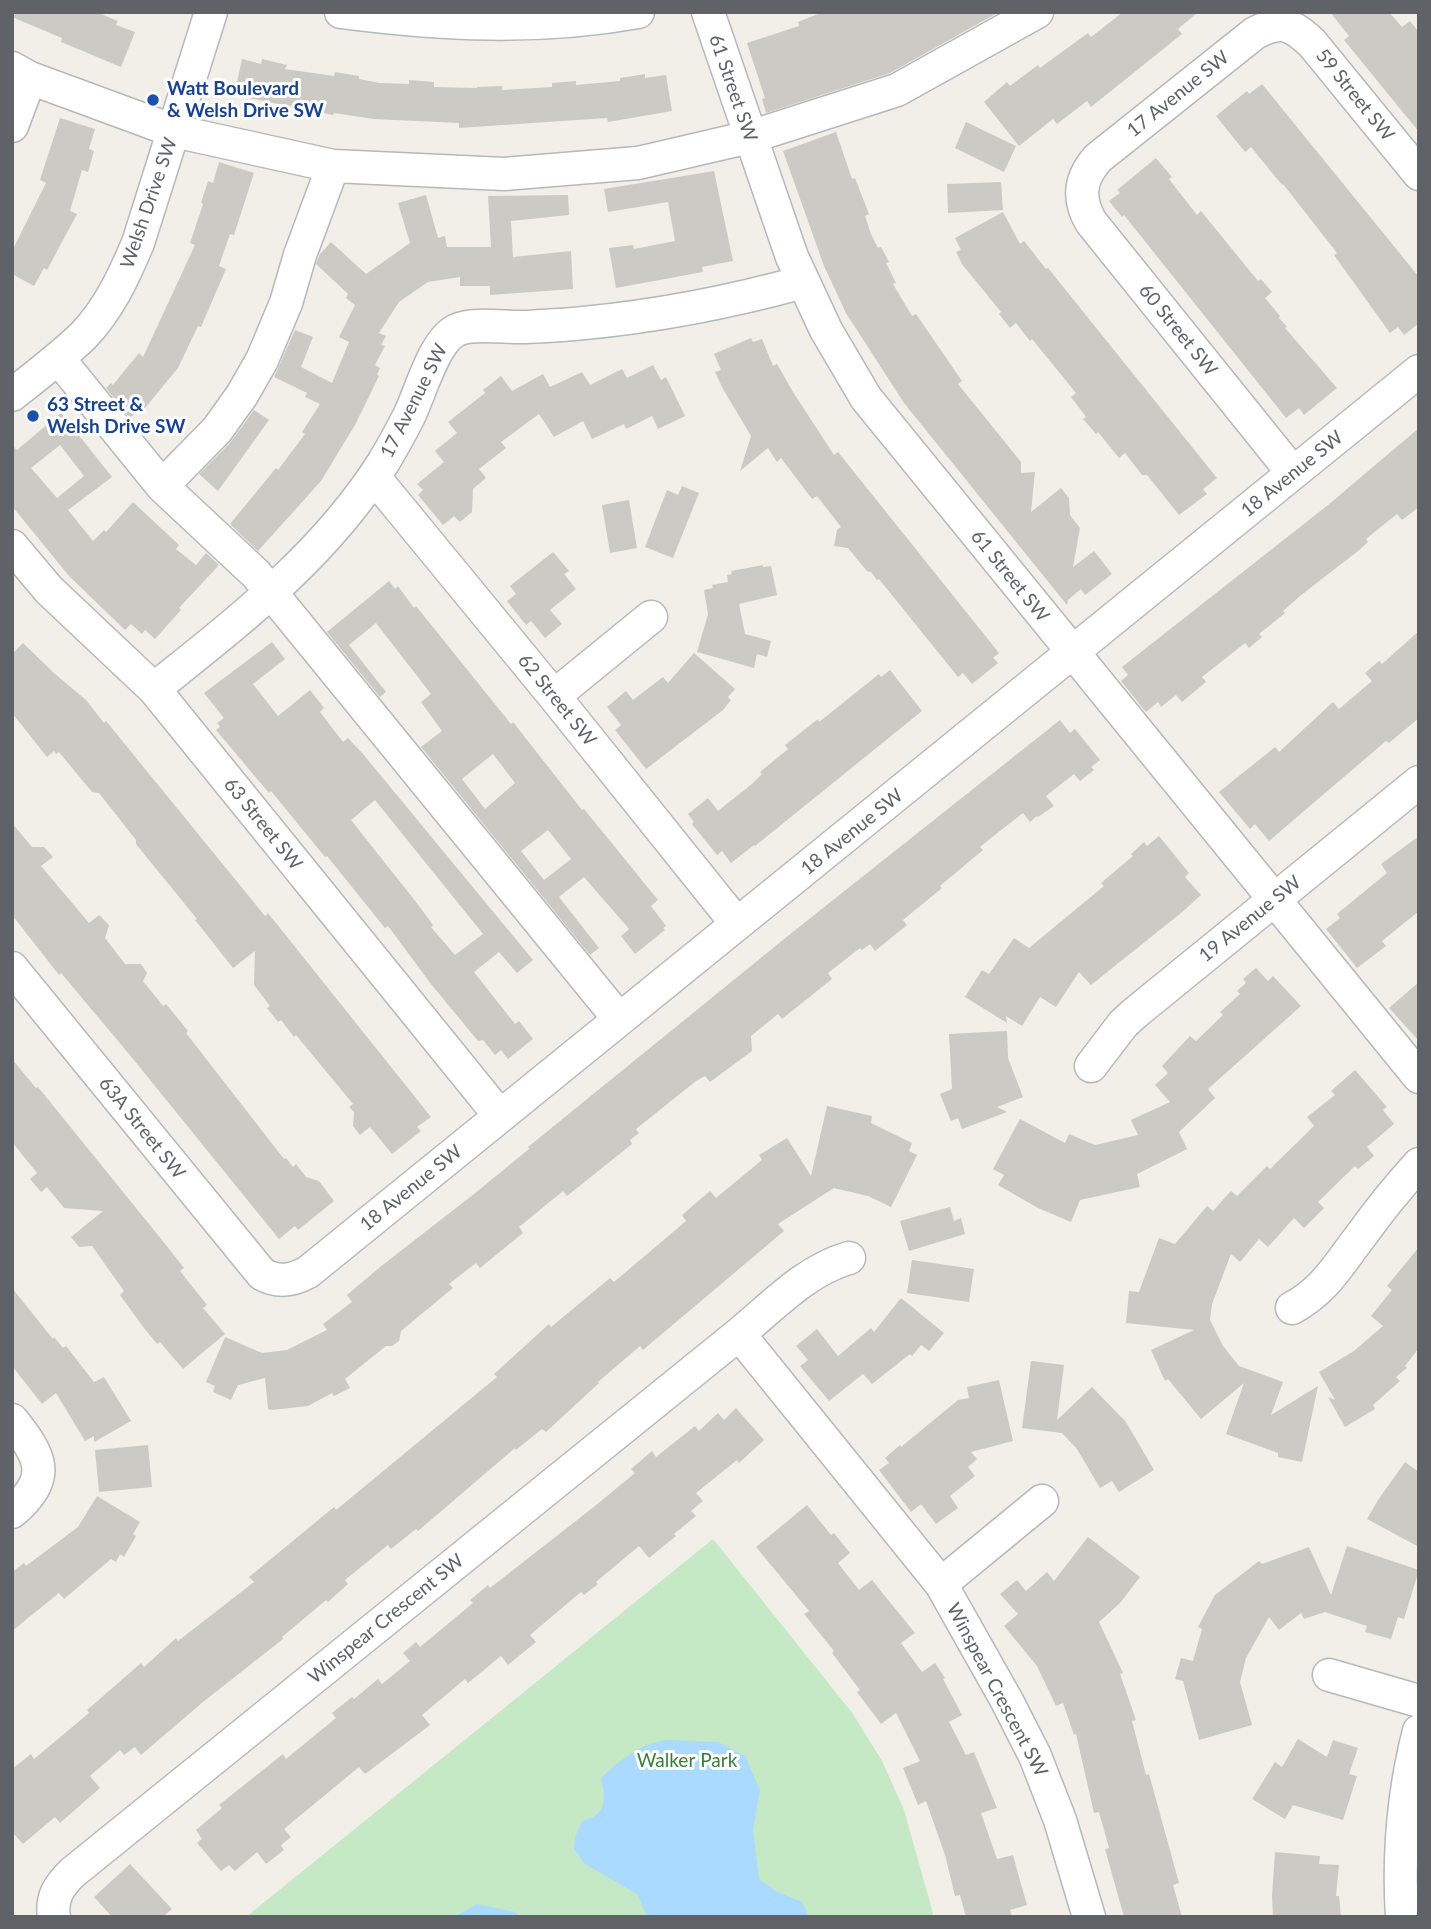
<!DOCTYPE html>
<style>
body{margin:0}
#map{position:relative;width:1431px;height:1929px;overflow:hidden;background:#f1efe8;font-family:Lato,sans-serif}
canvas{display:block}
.frame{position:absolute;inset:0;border:14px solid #5f6368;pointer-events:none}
</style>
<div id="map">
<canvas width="1431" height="1929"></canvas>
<div class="frame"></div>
</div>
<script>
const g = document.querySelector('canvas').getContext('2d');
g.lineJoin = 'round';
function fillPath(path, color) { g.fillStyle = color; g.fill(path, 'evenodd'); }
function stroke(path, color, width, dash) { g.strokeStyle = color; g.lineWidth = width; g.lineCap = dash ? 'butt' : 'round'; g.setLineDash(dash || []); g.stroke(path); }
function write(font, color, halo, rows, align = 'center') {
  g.font = font + ' Lato,sans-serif'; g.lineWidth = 6; g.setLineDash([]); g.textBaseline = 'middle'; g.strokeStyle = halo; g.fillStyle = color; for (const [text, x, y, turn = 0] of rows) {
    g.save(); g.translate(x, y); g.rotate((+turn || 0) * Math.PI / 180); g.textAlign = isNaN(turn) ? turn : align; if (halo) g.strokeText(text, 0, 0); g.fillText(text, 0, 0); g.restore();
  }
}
fillPath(new Path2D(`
 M713,1539l140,175 29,47 22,49 30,107h-688z`), '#c5e8c5');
fillPath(new Path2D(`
 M667,1740l51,2 27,14 15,34 -7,40 6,49 18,13 25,10 7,15h-162l-10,-23 -52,-30 -11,-15 1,-12 7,-16c25,-6 24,-21 19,-43 21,-19 38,-34 66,-38z
 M477,1904l38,8 5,5h-66z`), '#aadaff');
fillPath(new Path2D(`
 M12,12h84l22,9 -2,4 19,7 -14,35 -60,-25 1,-4 -50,-21z
 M823,12h176l-109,61 -124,40 -4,-14 3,-1 -18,-55 52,-17 -1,-4z
 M1123,12h75l-20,17 4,5 -91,73 -4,-6 -30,23 -4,-5 -34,27 -35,-44 23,-20 3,4 28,-21 2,3 48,-35 3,4z
 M1330,12h59l13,15 8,-6 9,11v100l-75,-92 5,-4z
 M242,59l19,5 1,-5 25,6 -2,4 49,7 1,-4 24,4v3l21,4 29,1v-4l25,2v5l43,1v-1l25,-1v4l50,-3v-4l24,-2v4l44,-4v-3l25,-4v4l21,-3 6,36 -64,11 -1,-4 -148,10v-5l-85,-4 -40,-6 -1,2 -99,-20z
 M1262,84l157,193v46l-15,12 -6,-8 -8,6 -56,-78 3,-2 -54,-69 -1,1 -31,-38 -6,5 -29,-36 31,-25 2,3z
 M60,118l35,11 -6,20 5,2 -6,21 -6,-2 -12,41 7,3 -30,56 -3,-2 -10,18 -22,-12v-23l34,-68 -6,-3z
 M966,122l50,24 -12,26 -49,-24z
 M836,132l16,47 3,-1 14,36 -4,2 6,18 7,14 3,-1 8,15 -3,1 10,20 -3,1 19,32 4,-2 46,67 -4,3 63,78v11l14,-1 -4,40 30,-24 8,10 1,17 10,13 -7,39 21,-16 18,23 -27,21 -4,-6 -13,11 -1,5 -163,-202 -58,-90 -22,-47 -41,-115z
 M1156,158l16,19 -3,2 28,36 4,-4 57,70 3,-2 11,13 -7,6 15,18 -1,2 8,9 -2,1 52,60 -33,27 -5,-7 -13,10 -162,-203 -2,2 -13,-16 11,-8 -3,-3z
 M219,162l35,11 -20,62 -4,-1 -11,32 7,3 -25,58 -3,-1 -20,42 -38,46 -3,-3 -7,7 -24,-30 5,-5 2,2 26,-32 4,4 52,-112 -5,-2 13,-39 -2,-1 7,-22 5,2z
 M714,171l19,90 -31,6 1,5 -87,16 -7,-40 24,-3 1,4 41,-8 -7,-39 -60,10 -4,-23z
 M1001,182l2,28 -55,3 -1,-29z
 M426,195l12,43 7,-2 2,11h44l-3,-51 80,-1 1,20 -58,6 2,36 58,-6 2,38 -83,6v-9h-30v-9l-32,5 -29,20 -20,31 7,3 -5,9 4,1 -10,19 5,3 -3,7 2,1 -24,49 -34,56 -63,70 -28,-27 46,-56 2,2 27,-36 -3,-2 18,-28 -15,-7 2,-4 -33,-16 21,-47 18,7 -12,30 31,16 17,-41 -10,-5 16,-32 -9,-7 2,-4 -32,-30 4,-10 11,-12 35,32 44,-31 -12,-40z
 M1003,212l17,32 4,-3 22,28 2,-1 169,210 -14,11 4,5 -28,21 -32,-40h-5l-17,-22 -6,5 -21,-26 -2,2 -13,-15 3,-2 -15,-20 5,-4 -44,-54 -2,2 -14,-18 -6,5 -11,-14 2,-2 -39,-48 -6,-12 5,-2 -6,-12z
 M751,338l2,4 9,-3 11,27 4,-2 16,28 41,63 4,-3 161,201 -6,5 5,5 -26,21 -9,-11 -5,4 -79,-98 -2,1 -6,-8 -4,-1 -19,-23 -14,-2 3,-16 4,-3 -24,-31 -5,3 -31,-41 -4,4 -9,-14 -28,23 11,-35 -28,-47 -8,-17 6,-2 -7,-16z
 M653,365l8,15 5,-3 19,39 -27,13 -6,-13 -26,13 -2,-5 -32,15 -9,-18 -29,16 -15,-23 -38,28 5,6 -27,21 7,9 -13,11 -1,23 -12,10 -6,-6 -11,9 -25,-30 5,-5 -6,-6 27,-22 -9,-11 22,-18 -9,-11 37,-29 -2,-3 18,-14 11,15 31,-17 7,13 32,-15 8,13 32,-16 5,9z
 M254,410l15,10 -51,71 -19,-17 31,-31z
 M61,413l51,64 -44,33 25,31 11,-11 2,2 27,-30 46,43 -3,4 20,16 10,-12 13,12 -40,43 2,2 -26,29 -10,-9 -3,4 -11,-10 -6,6 -56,-54 -57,-70v-61l5,5zM60,445l24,31 -27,22 -26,-30z
 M1419,428v79l-17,13 -5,-6 -31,25 2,3 -10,9 -58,45 -17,15 2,2 -26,21 3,3 -13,11 -4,-5 -43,34 4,5 -24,20 -6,-7 -15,12 -3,-5 -12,10 -25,-31 7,-6 -6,-8 206,-162z
 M682,486l17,7 -26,65 -28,-11 22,-57 11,5z
 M629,500l8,48 -27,5 -8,-48z
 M553,552l16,19 -5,3 12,15 -26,21 12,14 -17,14 -14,-17 -5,4 -19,-24 9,-7 -6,-8z
 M763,565v2l8,-1 6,29 -38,9 6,30 26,7 -4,16 -10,-3 -3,14 -57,-16 11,-38 -4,-24 9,-2 -1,-3 16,-3 -1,-7 5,-1 -1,-3z
 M389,581l6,8 3,-3 16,22 2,-2 95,118 2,-2 69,88 2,-1 74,91 -7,6 15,20 -3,2 2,2 -30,24 -14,-18 8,-7 -45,-52 -25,20 40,51 -9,7 -169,-208 21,-16 -21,-29 10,-8 -55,-71 -27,22 37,47 -6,5 -53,-65zM493,754l22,29 -30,26 -23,-30zM548,830l23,29 -27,21 -23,-29z
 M1419,631v87l-30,25 -3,-2 -117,100 -14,-17 -5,5 -31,-37 56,-45 4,5 54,-50 6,7 33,-28 -7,-8 14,-12 3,3z
 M272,642l13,17 -32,25 25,32 32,-26 14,18 -4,4 23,30 5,-4 15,16 170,206 -16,13 -18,-21 -25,20 41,52 4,-3 14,18 -25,20 -7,-9 -6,5 -12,-15 -5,1 -47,-57 -43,-58 -3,2 -58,-72 -2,1 -54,-66 -2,2 -53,-63 4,-3 -3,-4 7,-5 -20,-25zM375,800l108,134 -28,21 -24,-28 2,-2 -17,-23 -65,-82z
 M23,643l32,31 31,26 18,23 2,-2 159,195 3,-3 163,204 -14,10 4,4 -29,23 -22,-27 -10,8 -7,-9 1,-14 -5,-5 4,-3 -57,-69 -2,2 -13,-17 -3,2 -11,-14 3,-2 -16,-21 1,-34 -22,17 -38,-48 2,-1 -61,-75v-4l-37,-47 -7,-1 -33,-40 -3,2 -2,-3 -7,6 -35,-44v-59z
 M694,653l41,36 -7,8 3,3 -8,10 -77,59 -31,-39 6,-5 -14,-18 19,-16 7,9 30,-23 5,6z
 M890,670l32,41 -167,135 -1,-1 -23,18 -9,-12 -5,4 -25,-31 2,-2 -6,-8 20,-16 10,13 35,-28 9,-9 -2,-2 28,-23 -3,-4 33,-26 1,3 60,-48 2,3z
 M1060,720l10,13 5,-4 25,31 -9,7 3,3 -14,11 -6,-7 -28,22 8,10 -16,11 -1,-1 -7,6 -7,-9 -32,25 -11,9 3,3 -43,36 2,2 -39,32 4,5 -32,26 -5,-7 -8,6 -2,-2 -32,25 4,6 -50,40 -4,-5 -27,22 1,15 -42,31 -5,-6 -9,5 -60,48 3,4 -9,7 2,4 -65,52 -4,-5 -44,36 4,6 -43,35 -4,-5 -27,21 4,4 -52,43 -2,10 -7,5h-6l-41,33 5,9 -16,8 -2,-3 -24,13 -36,4 -4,-1 -3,-31 -27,7 -7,15 -18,-8 2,-6 -9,-4 19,-45 37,16 25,-3 40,-20 -4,-6 29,-22 -5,-7 33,-28 94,-73 55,-45 -1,-2 266,-216z
 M12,823l20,24h12l9,10 -12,9 48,57 10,-8 10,10 -4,13 20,26h16l6,9 -4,8 20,25 3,-2 22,27 -2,2 98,126 2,-1 7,9 3,-3 10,13 13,4 15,20 -36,29 -3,-4 -16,13 -150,-185 -68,-81 -2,2 -47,-60z
 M1159,836l30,37 -4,4 16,18 -20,18 -90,72 -12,-13 -23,35 -16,-10 -18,29 -16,-10 1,7 -42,-26 17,-27 7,4 25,-36 15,10 75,-62 -3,-3 32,-27 -2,-2 13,-12 3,4z
 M1419,836v75l-37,30 4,5 -29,22 -31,-39 14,-11 -3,-4 50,-41 -6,-9z
 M1256,968l12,13 5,-5 28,30 -93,83 7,9 -36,34 8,17 -50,25 3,13 -60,13 -9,22 -33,-14 -40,-23 6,-10 -11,-6 27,-50 45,24 4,-9 26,11 43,-10 -7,-15 39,-18 -15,-17 13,-12 -6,-7 28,-30 6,5 27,-26 -3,-3 20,-18 -3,-3 9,-8 -3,-4z
 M1419,982v59l-30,-33z
 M1007,1031l1,27 15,39 -26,10 10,5 -45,17 -4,-11 -7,3 -11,-27 12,-5 -3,-55z
 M12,1059l24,29 2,-1 128,158 18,23 -4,3 27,34 -4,3 22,26 -42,35 -23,-27 -3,2 -13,-16 -24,-33 4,-4 -32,-45 -13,1 -8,-10 32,-26 -39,-3 -17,-21 -6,5 -11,-13 7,-6 -25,-31z
 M1355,1070l32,37 -4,3 11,14 -27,23 7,9 -16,13 -3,-3 -37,36 6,6 -20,20 -10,-10 -26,29 -9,-8 -19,23 -9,-8 -19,50 -2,16 13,26 16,20 44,16 -12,33 47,-29 -16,76 -24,-5v-4l-52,-19 18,-51 -43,36 -33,-40 -3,2 -14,-31 43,-20 -68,-7 3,-32 10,1 20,-54 16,6 32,-38 6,5 18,-20 6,5 30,-30 3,3 44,-43 -7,-9 28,-22 -4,-4z
 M827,1106l45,10 -1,7 41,20 -3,8 8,4 -26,52 -23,-11 -34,-8 -56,36 6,7 -141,119 -3,-4 -42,36 1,1 -53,49 -4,-3 -26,21 -1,-2 -97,83 -2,-2 -25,20 -3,-4 -43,35 3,4 -20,18 -2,-2 -44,37 1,2 -80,63 -62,53 -6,-8 -11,8 -4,-5 -30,26 10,12 -40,35 -5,-6 -32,27 -11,-12v-63l19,-15 3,5 55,-46 -2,-3 54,-47 3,4 32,-29 2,3 76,-59 -5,-5 85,-70 2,3 161,-133 -3,-3 55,-50 2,3 59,-49 4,4 72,-61 -4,-6 28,-24 6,7 46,-38 -3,-5 28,-17 24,38z
 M950,1207l4,14 7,-3 4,16 -56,17 -9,-30z
 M1419,1247v101l-14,18 2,2 -11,9 4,4 -27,24 2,4 -30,18 -17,-30 7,3 -16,-28 35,-21 29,-25 -12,-10 21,-26 -5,-4z
 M912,1260l62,9 -5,33 -62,-9z
 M12,1288l41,51 1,-2 9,11 3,-2 28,36 10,-5 27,44 -37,21v-6l-9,5 -29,-48 -14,11 -30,-38z
 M901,1298l43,35 -15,18 -8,-6 -9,11 -2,-2 -38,30 -9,-10 -34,27 -29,-35 8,-6 -12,-14 21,-17 21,27 33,-28 3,4z
 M1031,1361l33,4 -7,55 35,-33 34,35 28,48 -35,22 -7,-11 -12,7 -23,-39 -15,-16 -40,-5z
 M999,1380l14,61 -42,11 6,7 -9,8 7,9 -25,20 8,12 -22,16 -15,-20 -10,8 -32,-42 10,-7 -4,-5 15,-13 1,2 57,-47 11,-2 -2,-11z
 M736,1408l28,32 -25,23 -2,-3 -41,33 7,8 -12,10 5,5 -22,18 2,2 -27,22 -10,-12 -43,36 2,2 -14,11 -3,-3 -51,43 6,7 -28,23 -7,-9 -33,27 -3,-4 -43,36 8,10 -65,49 -6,-7 -75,62 7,8 -10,8 3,5 -18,14 -9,-12 -22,19 -6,-6 -8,6 -24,-28 5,-4 -6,-9 26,-22 -3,-3 64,-51 3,5 50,-41 -4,-5 20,-16 2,2 24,-20 4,5 28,-23 -7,-8 13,-11 4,5 53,-44 -3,-3 18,-15 2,3 105,-82 40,-33 -4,-4 21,-18 4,6 39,-31 4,5 19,-18 6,7z
 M148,1445l4,42 -53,5 -4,-42z
 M1405,1462l14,10v75l-52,-28 11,-19z
 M97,1496l43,26 -7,12 3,2 -12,21 -4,-3 -4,8 -5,-3 -47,40 -5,-6 -47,38v-59l12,-9 2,3 52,-39z
 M807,1505l24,30 3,-2 16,20 -12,10 21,27 13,-10 43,53 -14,10 21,29 13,-9 10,15 -2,1 19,36 -13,7 17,33 8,-3 23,56 -16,5 16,46 16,-4 6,22 8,28 -17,5 2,7h-46l-6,-22 -5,1 -10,-41 -19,-54 -8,4 -15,-37 17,-7 -24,-48 -15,11 -24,-32 3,-2 -28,-37 2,-2 -30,-37 5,-3 -53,-64z
 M1088,1537l52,40 -20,26 -21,19 24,51 -3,1 16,46 -4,1 14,54 3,-1 30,109 -6,2 9,32h-58l-19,-68 4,-1 -10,-36 -5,1 -18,-79 -2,1 -11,-32 -7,3 -19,-40 -33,-40 14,-12 -18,-20 17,-14 9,11 21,-19 7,9z
 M1347,1546l72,24 -15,49 -6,-2 -7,22 -26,-7 2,-6 -42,-14 -21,7 -3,-6 -22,17 -10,-13 -23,41 -6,24 12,43 -53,15 -16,-59 -8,-2 6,-21 12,3 9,-32 -4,-2 17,-32 44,-34 3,3 47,-17 22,48z
 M1298,1739l29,18 6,-17 25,8 -9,26 8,2 -14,44 -50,-15 -8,14 -33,-20 23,-37 7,5z
 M1275,1852l45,4 -1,8 20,1 -3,31h3l2,21h-68l-1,-21z
 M130,1864l42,45 -9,8h-51l-18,-20z`), '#cccac5');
const minor = new Path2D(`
 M341,12c100,13 197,18 297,0
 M708,12l84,245 34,73 40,68 553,679
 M12,68l18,10 144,53 159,35 171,8 134,-11 112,-26 147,-47 140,-78
 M12,126l18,-48
 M58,358l104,128 94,88 363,445
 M12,395c24,-19 49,-38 71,-59 26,-27 41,-60 55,-93l73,-231
 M1293,473l-202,-251c-14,-24 -11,-44 7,-64l157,-125c27,-14 36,-9 57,10l107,131
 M374,477l180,219 183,228
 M162,486l55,-56 25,-35 20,-35 24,-57 14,-48 33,-89
 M12,546l37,44 105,99 346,427
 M154,689c86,-69 169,-132 229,-226 9,-15 18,-31 26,-47 11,-22 25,-76 48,-86 16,-8 50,-2 69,-3 19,-1 39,-2 58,-4 74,-7 146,-21 219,-41
 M554,696l97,-79
 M12,968l250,306c16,9 30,7 46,-2l1111,-901
 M1091,1066l32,-42 12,-11 284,-231
 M1292,1308c34,-18 48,-46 71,-75 17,-24 36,-47 56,-69
 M739,1334c34,-28 67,-64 110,-76
 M12,1420c29,36 41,58 0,92
 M941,1584l101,-83
 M1329,1675l90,26
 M54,1917c-3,-20 5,-31 18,-44l667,-539 202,250 66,117 28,55 25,64 29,97
 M1402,1917c-4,-64 1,-124 17,-186`);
stroke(minor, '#b5b8bc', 35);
stroke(minor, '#fff', 32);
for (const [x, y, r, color] of [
 [153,100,7,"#1a4fb4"],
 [33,416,7,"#1a4fb4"]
]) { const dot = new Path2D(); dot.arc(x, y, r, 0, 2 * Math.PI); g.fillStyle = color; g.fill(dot); stroke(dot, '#fff', 2.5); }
write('19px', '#5f6368', '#fff', [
 ["61 Street SW",733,88,71],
 ["17 Avenue SW",1178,94,-39],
 ["59 Street SW",1355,95,51],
 ["Welsh Drive SW",149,203,-71],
 ["60 Street SW",1178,330,51],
 ["17 Avenue SW",414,401,-63],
 ["18 Avenue SW",1292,474,-39],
 ["61 Street SW",1010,576,51],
 ["62 Street SW",557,700,51],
 ["63 Street SW",263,824,51],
 ["18 Avenue SW",852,832,-39],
 ["19 Avenue SW",1250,919,-39],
 ["63A Street SW",142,1128,51],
 ["18 Avenue SW",411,1188,-39],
 ["Winspear Crescent SW",386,1619,-39],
 ["Winspear Crescent SW",997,1690,62]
]);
write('bold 19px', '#164399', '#fff', [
 ["Watt Boulevard",167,89],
 ["& Welsh Drive SW",167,111],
 ["63 Street &",47,405],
 ["Welsh Drive SW",47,427]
], 'left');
write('19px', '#348238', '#fff', [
 ["Walker Park",687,1761]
]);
</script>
